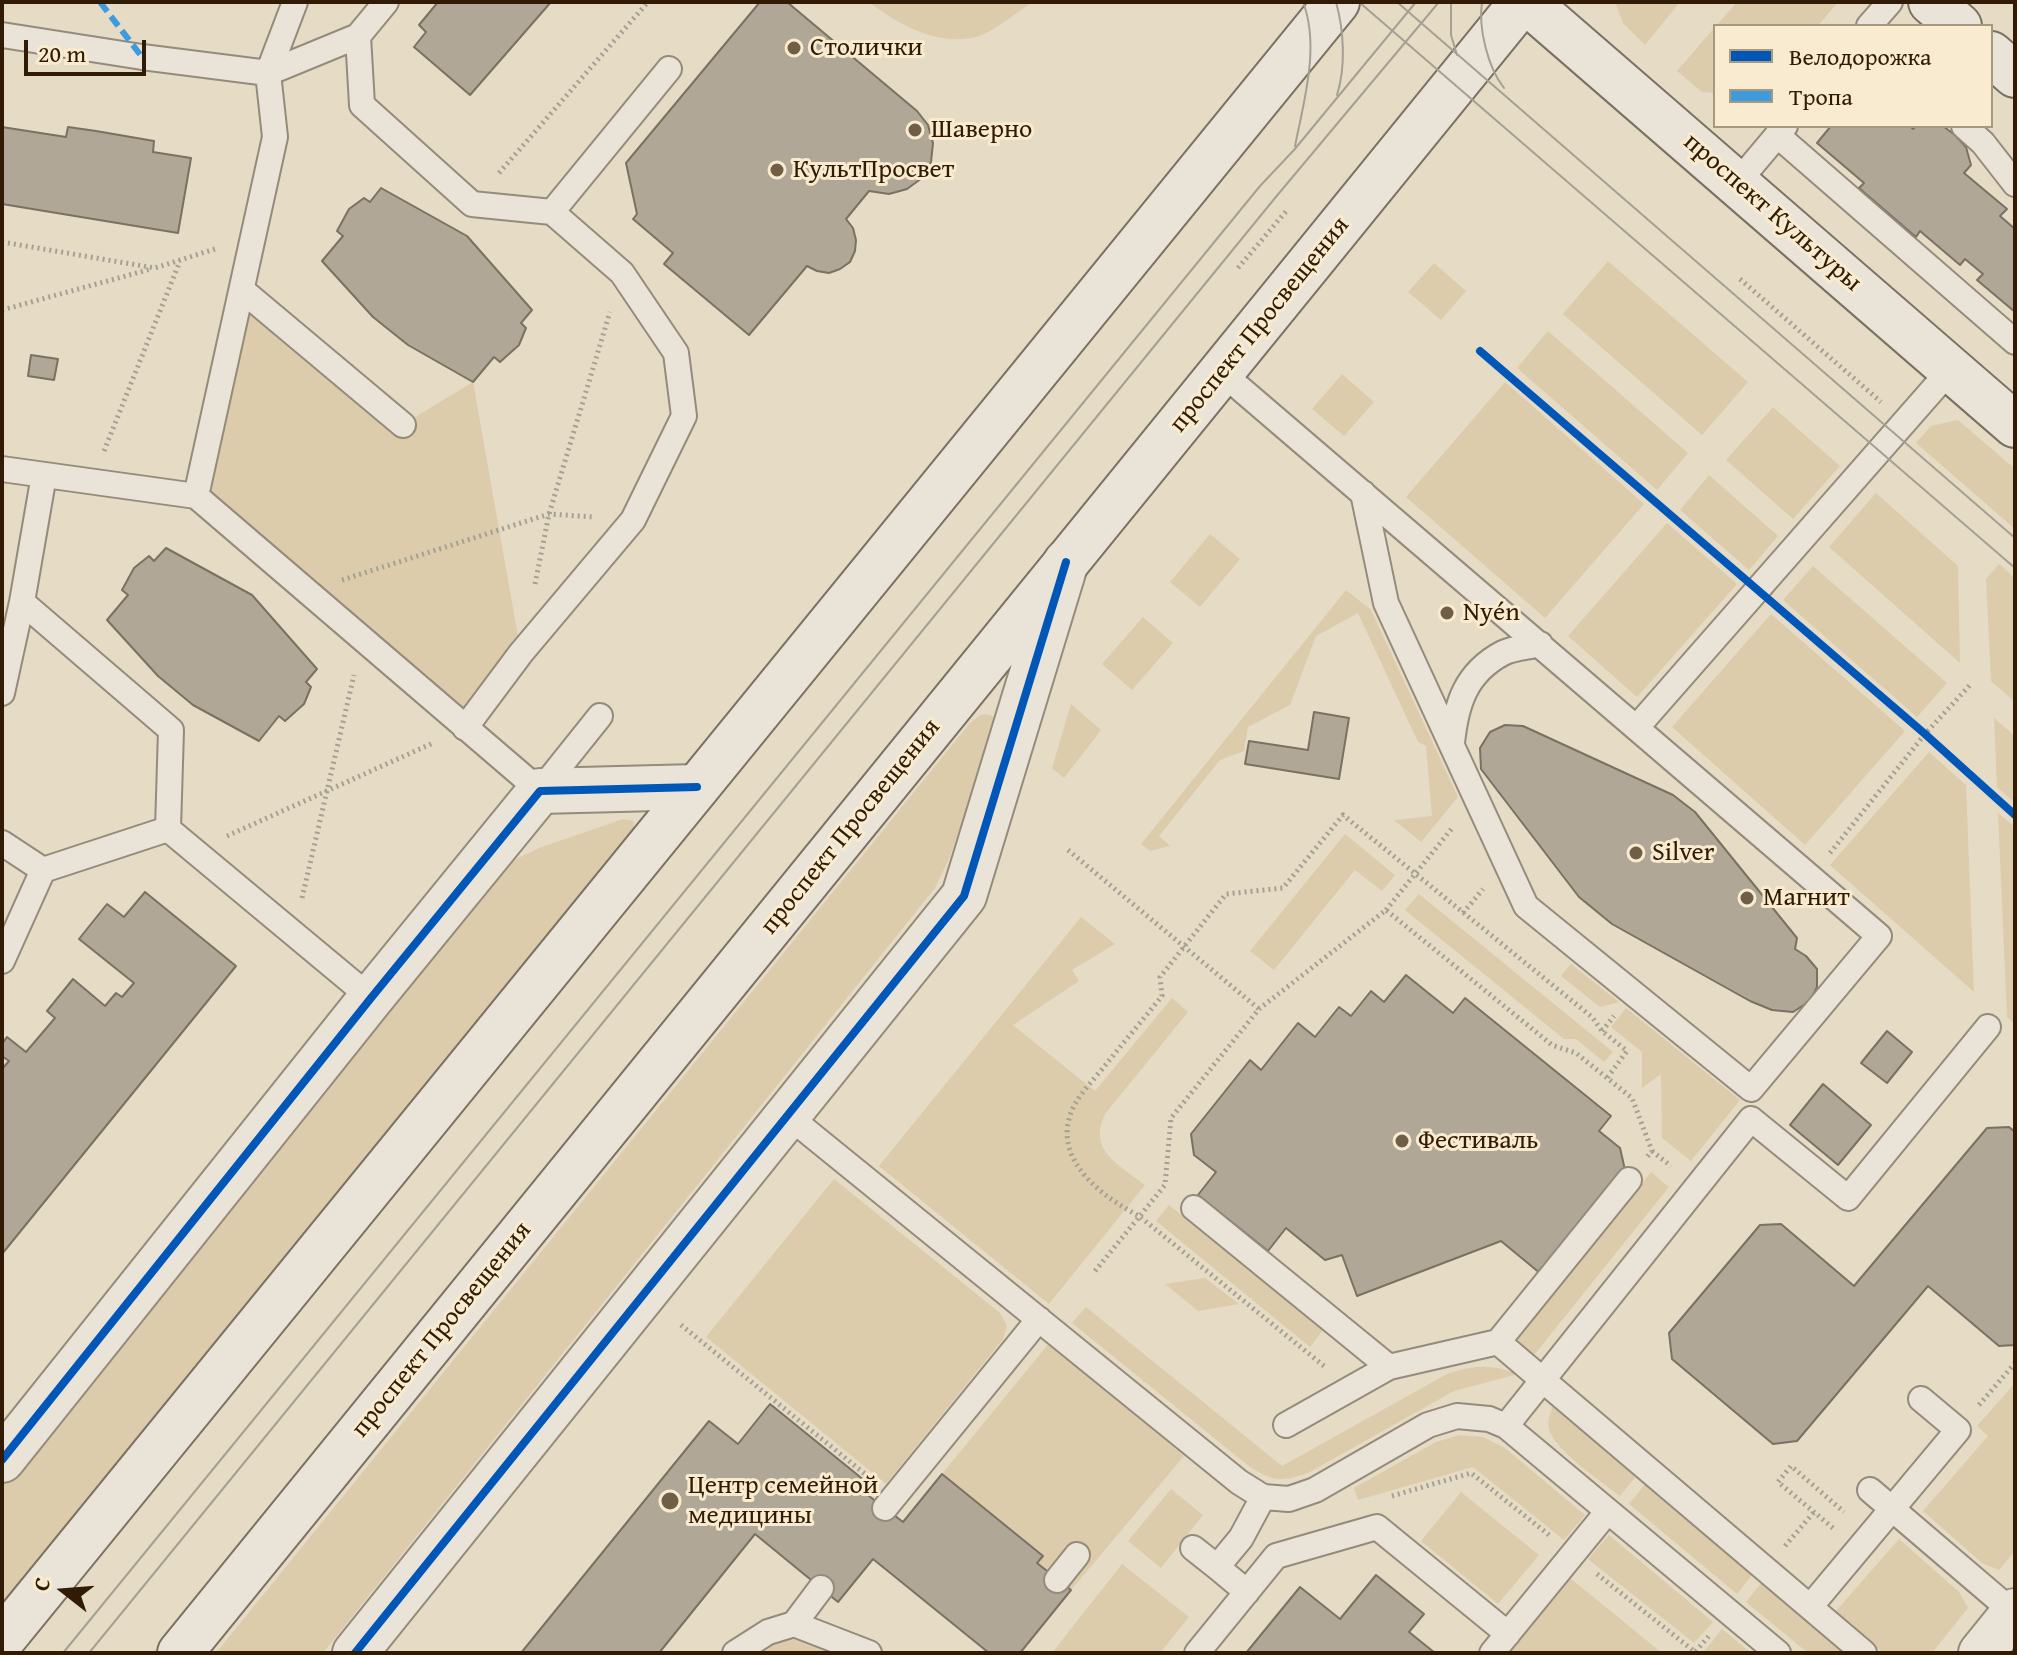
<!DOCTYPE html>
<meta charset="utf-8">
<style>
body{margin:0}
#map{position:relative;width:2017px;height:1655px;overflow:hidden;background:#e6dbc4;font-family:"Gentium Book Plus",serif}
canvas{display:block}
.frame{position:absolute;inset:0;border:4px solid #311b04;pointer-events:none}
.legend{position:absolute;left:1713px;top:24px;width:280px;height:104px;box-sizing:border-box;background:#f8ebcf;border:2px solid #a8987e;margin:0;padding:10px 14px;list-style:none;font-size:24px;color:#311b04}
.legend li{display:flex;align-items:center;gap:16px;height:40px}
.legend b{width:40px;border:2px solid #a8987e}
.north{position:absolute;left:24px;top:1551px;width:80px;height:80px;-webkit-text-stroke:6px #f8ebcf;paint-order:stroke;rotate:287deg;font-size:22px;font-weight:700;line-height:32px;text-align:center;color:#311b04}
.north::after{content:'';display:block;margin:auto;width:28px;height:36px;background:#311b04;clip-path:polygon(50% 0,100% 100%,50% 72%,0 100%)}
.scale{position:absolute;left:24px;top:40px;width:122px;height:36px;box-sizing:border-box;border:4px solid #311b04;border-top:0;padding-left:10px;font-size:24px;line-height:28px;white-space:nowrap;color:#311b04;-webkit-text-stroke:6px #f8ebcf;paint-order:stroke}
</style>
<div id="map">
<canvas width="2017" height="1655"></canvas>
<div class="frame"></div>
<ul class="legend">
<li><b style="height:10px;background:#0057b8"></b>Велодорожка</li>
<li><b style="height:10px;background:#3e9bdd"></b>Тропа</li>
</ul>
<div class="north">С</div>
<div class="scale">20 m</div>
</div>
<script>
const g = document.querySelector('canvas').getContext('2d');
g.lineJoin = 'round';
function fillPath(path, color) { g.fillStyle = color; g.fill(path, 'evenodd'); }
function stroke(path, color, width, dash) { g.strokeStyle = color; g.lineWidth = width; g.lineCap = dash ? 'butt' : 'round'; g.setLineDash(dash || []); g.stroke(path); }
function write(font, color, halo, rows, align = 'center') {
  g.font = font + ' "Gentium Book Plus",serif'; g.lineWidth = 6; g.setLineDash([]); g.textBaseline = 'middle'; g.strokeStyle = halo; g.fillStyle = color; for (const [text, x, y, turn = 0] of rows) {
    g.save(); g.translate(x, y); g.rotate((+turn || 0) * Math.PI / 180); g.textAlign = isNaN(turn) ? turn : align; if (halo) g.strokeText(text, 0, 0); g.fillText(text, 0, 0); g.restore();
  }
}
fillPath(new Path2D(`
 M869,2h164c-17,10 -36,28 -54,34 -37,12 -81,-11 -110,-34z
 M1615,2h65l-35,43 -22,-22z
 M1737,2h101l-20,24h-102z
 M1715,27v66l-13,-1 -25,-21z
 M1608,261l140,121 -46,53 -139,-121z
 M1434,263l32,28 -25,29 -33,-28z
 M242,290l160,135 71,-43 48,271 -56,75 -269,-232z
 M1548,331l140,122 -31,37 -140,-122z
 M1342,374l32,28 -30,34 -32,-27z
 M1505,382l139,122 -99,114 -139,-121z
 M1773,407l67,59 -47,53 -67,-59z
 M1958,420l57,49v60l-99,-86 15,-17z
 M1709,475l69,61 -29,34 -69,-60z
 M1876,493l82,73 2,97 -131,-116z
 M1667,523l70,61 -100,113 -69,-61z
 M1210,534l30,25 -40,48 -30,-25z
 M1999,564l16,14v124l-24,-21 -5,-102z
 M1813,566l134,117 -30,34 -134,-117z
 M1346,590l25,20 87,187 -37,45 -27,-22 38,-4 -6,-70 -8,-4 -60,-129 -42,23 -26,69 -42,22 -4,24 -24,9 -61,76 11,10 -20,5 -9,-7z
 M1771,614l134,117 -100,114 -133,-118z
 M1143,617l30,26 -41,47 -30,-26z
 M1071,704l30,26 -37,48 -12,-10z
 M986,714l7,2 3,7 -47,136 -14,29 -612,765h-107l754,-930 10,-8z
 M1994,718l21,18v67l-18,-16z
 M1929,752l37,33 8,207 -144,-127z
 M1998,813l17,14v197l-8,-7z
 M623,819l11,2 -1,10 -631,775v-120l494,-609 20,-18 23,-11z
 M1345,834l50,41 -13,16 -27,-21 -81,100 -24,-19z
 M1419,894l194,158 -9,10 -28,-23h-12l-159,-129z
 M1081,917l34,27 -43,26 7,11 -66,44 82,66 77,-93 16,14 -83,102c-18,37 15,51 40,71l-96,119 -170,-138z
 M1571,964l48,38 -19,5 -39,-31z
 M1626,1008l114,92 -49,61 -29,-23 -1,-64 -19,14v-36l-31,-25z
 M1651,1172l18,15 -135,168 -18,-15z
 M834,1179l166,134 7,13 -4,13 -117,145 -180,-147z
 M1169,1205l154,125 -13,17 -154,-126z
 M1205,1278l34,26 -41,7 -33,-27z
 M1086,1307l196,159 165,-92c29,-9 42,-10 71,0l-64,17 -146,82c-27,9 -34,9 -58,-6l-178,-144z
 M1050,1342l134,114 -113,134 -34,-27 5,-7 -100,-82z
 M2015,1383v168l-16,19 -17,-7 -59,-52 65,-75 -11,-10z
 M1554,1404l83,71 -17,21c-18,-14 -66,-46 -71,-67 -2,-9 1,-16 5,-25z
 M1459,1435l24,2 22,11 80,67 -21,25 -91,-73 -115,33 -4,-12 82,-46z
 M1646,1483l107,91 -16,20 -108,-90z
 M1171,1489l32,26 -42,53 -33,-27z
 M1461,1492l78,63 -41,49 -77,-63z
 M1609,1535l104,87 -19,21 -106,-84z
 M1899,1539l60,53 9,16 -36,45h-49l-48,-41z
 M1122,1564l67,53 -29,36h-108z
 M1570,1578l92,75h-153z
 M1762,1582l83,71h-37l-62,-51z
 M1722,1629l29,24h-48z
 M797,1636l44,17h-79l17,-12z`), '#dcccab');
const building = new Path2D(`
 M438,2h113l-81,93 -56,-48 12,-15 -7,-7z
 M760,2h27l130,109 11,14 5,18 -2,19 -9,16 -15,11 -18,5 -20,-3 -23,28 7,9 3,12 -1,11 -5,11 -10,7 -11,4 -12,-2 -10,-5 -58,69 -85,-71 9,-11 -40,-34 4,-5 -11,-51z
 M1831,126h79l3,3 3,-3h27l12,9 11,12 5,18 -7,8 43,36 -7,7 15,13v83l-38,-32 6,-6 -18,-15 -5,6 -40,-34 -4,6 -57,-49 5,-5 -47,-40z
 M2,127l64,10 2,-10 28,4 58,10 -1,11 38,6 -13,75 -176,-29z
 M381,188l86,48 65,74 -11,13 5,5 -7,17 -19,17 -6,-5 -21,25 -65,-37 -35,-28 -51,-56 21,-25 -6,-5 12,-22 15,-11 6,4z
 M31,355l27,4 -4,21 -26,-4z
 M166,548l86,47 65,74 -11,13 5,5 -7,17 -19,17 -6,-5 -20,25 -66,-36 -35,-29 -51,-56 21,-25 -6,-5 12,-22 15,-12 5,5z
 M1314,712l35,6 -10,61 -94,-15 4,-23 59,9z
 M1505,725l18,1 150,69 22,17 102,126 -2,11 11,7 11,13v18l-7,14 -17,11 -21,-2 -22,-9 -138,-77 -33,-27 -98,-128 -1,-21 10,-16z
 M145,892l91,74 -234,288v-185l7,-8 -7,-5v-12l5,-7 19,15 29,-34 -8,-7 26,-32 32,27 11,-13 6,4 12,-14 -55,-44 28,-35 17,13z
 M1406,975l47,38 12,-15 146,118 -12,15 21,17 5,22 -84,104 -40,-33 -144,55 -15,-41 -17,5 -39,-32 -18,23 -70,-56 18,-23 -22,-17 -3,-21 59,-74 11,10 37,-47 17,14 24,-30 12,9 20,-25 13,11z
 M1887,1031l25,21 -25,31 -26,-20z
 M1823,1084l48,41 -33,40 -48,-40z
 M2009,1127l6,5v213l-16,1 -71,-60 -131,155 -24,3 -101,-85 -3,-26 91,-108 21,-1 73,62 133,-158z
 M770,1404l105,85 -6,7 34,26 39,-48 101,82 -6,7 34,27 -51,63h-31l-116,-94 -35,43 -83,-68 -96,119h-138l188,-232 29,23z
 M1376,1575l48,39 -15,18 26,21h-189l54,-66 40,32z`);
fillPath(building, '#b1a797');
stroke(building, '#7a7163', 2);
const lane = new Path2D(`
 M295,2l-27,71 90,-37 28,-34
 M1869,26l21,-24
 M2,35l140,22 126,16 7,64 -79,359
 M358,36l4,69 110,99 80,8 117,-143
 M1964,126l19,17 32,41
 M1777,135l238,207
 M1737,183l48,-57
 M242,290l161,135
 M1221,372l658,564 -128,153 -225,-183 -140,-303 -23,-110
 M2,469l194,27 344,295 60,-75
 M22,602l149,128 -3,99
 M2,693l20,-91 22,-127
 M1637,727l314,-358
 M465,728l56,-75 112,-133 51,-104 -8,-63 -54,-80 -70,-61
 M1452,743c4,-38 13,-70 51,-90 10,-5 26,-6 37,-9
 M2,843l41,27
 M2,961l41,-91 125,-41 203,169
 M787,1115l452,367 24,15 26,2 26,-9 113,-65 29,-9 32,3 17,7 272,227
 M1194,1208l195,159
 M1498,1342l131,-162
 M1286,1425l103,-58 109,-25 366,311
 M1506,1426l245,-307 97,79 140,-171
 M1870,1490l144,123
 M885,1508l154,-189
 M1193,1548l24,19
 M1057,1580l20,-25
 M1247,1592l-30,-25 24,-29 22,-41
 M1810,1607l148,-177 -37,-31
 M794,1624l75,29
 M735,1653l33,-21 26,-8 27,-36
 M1197,1653l79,-97 101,-29 131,107
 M1492,1653l116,-142`);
const street = new Path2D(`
 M2,1460l369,-462 169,-207 157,-4
 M355,1653l609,-757 102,-334
 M1981,1653l34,-42`);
const secondary = new Path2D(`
 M1527,2l488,423
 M1931,2l28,24
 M1991,54l24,21
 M2,1640l1335,-1638
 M180,1653l1342,-1651`);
stroke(lane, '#958b7b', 28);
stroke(street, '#958b7b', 48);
stroke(secondary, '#7a7163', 48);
stroke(new Path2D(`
 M499,173l149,-171
 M2,242l153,26 63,-20
 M1238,268l50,-59
 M1740,279l141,123
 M2,310l149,-41
 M104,451l76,-190
 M342,580l207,-66 45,3
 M535,584l14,-70 61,-202
 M227,836l206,-93
 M1068,850l191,159
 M1830,853l95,-119 46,-50
 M302,898l52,-223
 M1386,910l67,-83
 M1463,913l20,-24
 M1602,1031l12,-15
 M1652,1151l19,15
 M1095,1271l70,-86 6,-67 88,-109 127,-99 166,135 24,8 56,45 20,53 -5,6
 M681,1325l189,153
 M1324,1366l-185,-150c-34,-18 -82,-52 -70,-97 5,-21 25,-39 38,-56 18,-22 37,-45 55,-67l-2,-19 66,-83 57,-6 60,-73 249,202 10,14 25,20 -20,27
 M1979,1405l36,-42
 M1392,1496l79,-23 78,62
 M1833,1528l-55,-46 13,-16 53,46
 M1785,1546l29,-34
 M1597,1574l98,78 14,-16`), '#a5a094', 5, [2, 4]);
stroke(lane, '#eae4d8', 24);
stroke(street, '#eae4d8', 44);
stroke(secondary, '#eae4d8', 44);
stroke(new Path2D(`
 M1336,2c8,29 10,64 1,93
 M1359,2l656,566
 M1397,2l618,536
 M1451,2v33l6,20
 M1482,2c-4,26 6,66 22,86
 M1295,146c9,-45 25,-100 8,-144
 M63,1653l1197,-1467 34,-36 122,-148
 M89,1653l1186,-1455 164,-196`), '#a5a094', 2);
stroke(new Path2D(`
 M100,2l42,55`), '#3e9bdd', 6, [12, 6]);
stroke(new Path2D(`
 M1480,351l445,383 90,81
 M2,1460l369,-462 169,-207 157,-4
 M355,1653l609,-757 102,-334`), '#0057b8', 8);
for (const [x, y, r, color] of [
 [794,48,8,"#705e47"],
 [915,130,8,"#705e47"],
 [777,170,8,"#705e47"],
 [1447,613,8,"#705e47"],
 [1636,853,8,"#705e47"],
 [1747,898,8,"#705e47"],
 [1402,1141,8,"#705e47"],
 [670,1501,10,"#705e47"]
]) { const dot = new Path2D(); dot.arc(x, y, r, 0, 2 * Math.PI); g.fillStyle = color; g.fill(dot); stroke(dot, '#f8ebcf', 3); }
write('26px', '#311b04', '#f8ebcf', [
 ["Столички",810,48],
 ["Шаверно",931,130],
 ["КультПросвет",793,170],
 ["Nyén",1463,613],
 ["Silver",1652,853],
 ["Магнит",1763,898],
 ["Фестиваль",1418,1141],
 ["Центр семейной",688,1486],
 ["медицины",688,1516]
], 'left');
write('26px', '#311b04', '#f8ebcf', [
 ["проспект Культуры",1772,213,41],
 ["проспект Просвещения",1260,325,-51],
 ["проспект Просвещения",851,827,-51],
 ["проспект Просвещения",442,1330,-51]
]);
</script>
